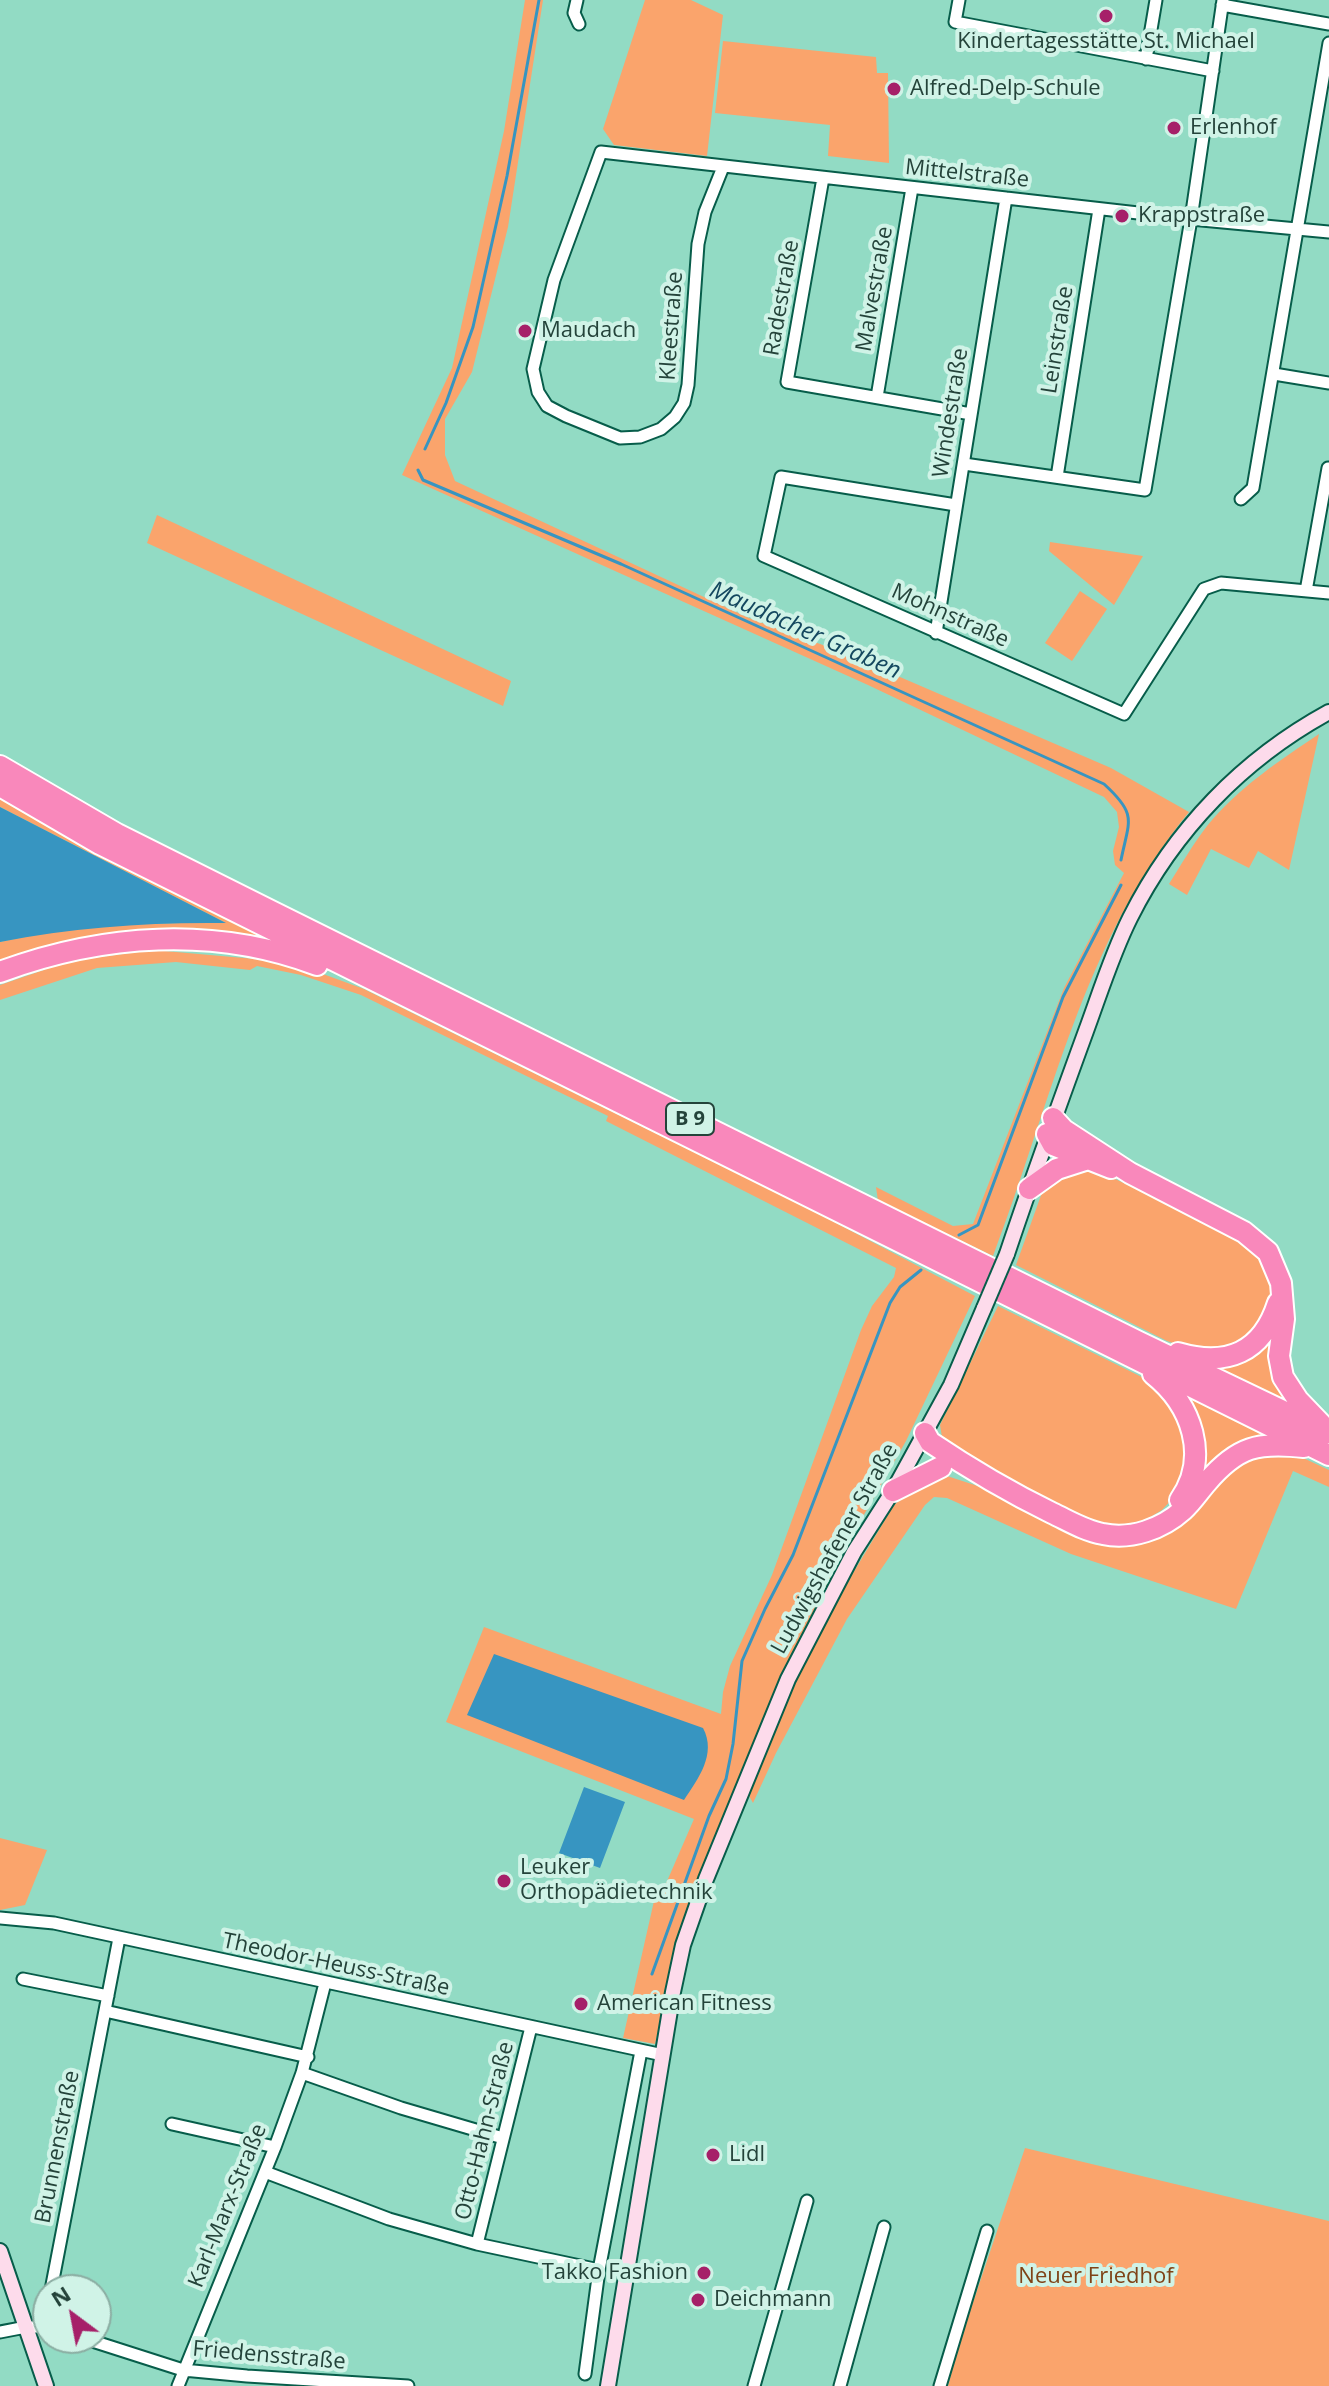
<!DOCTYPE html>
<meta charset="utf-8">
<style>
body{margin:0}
#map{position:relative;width:1329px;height:2386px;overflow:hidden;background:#92dbc4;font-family:"Open Sans",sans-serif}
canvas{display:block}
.north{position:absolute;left:32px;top:2274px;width:80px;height:80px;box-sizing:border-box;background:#d0f3e7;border:2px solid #8bada2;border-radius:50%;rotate:328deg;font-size:22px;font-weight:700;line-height:32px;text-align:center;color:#24433a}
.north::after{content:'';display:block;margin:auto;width:28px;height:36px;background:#a62069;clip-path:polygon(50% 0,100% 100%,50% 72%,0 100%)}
</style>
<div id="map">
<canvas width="1329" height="2386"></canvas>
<div class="north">N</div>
</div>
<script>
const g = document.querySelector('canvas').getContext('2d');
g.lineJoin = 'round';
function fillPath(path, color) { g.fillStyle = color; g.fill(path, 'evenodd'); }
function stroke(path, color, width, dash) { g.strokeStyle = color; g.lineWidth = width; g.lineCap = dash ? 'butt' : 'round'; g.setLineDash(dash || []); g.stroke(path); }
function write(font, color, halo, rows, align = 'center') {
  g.font = font + ' "Open Sans",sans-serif'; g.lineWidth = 8; g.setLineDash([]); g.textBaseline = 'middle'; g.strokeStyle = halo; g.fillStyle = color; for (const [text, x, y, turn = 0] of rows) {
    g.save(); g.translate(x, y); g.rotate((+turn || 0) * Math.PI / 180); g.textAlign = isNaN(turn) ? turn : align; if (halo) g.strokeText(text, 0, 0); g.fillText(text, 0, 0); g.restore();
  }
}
fillPath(new Path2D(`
 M525,0h18l-35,227 -36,145 -27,47v36l10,26 294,137 93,34 269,116 78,44c-107,131 -137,290 -196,444l-115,-55 -2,-14 77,39 20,-2 91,-236 60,-115 -9,-8 -2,-14 6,-24 -2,-15 -13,-15 -236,-112 -466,-210 50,-107 52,-237z
 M645,0h46l32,15 -16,141 -93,-11 -11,-16z
 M723,41l153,16 1,16h11l1,90 -61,-7 2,-31 -115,-12z
 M157,515l354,166 -8,25 -356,-163z
 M1050,542l93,14 -29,49 -65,-54z
 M1080,591l27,18 -35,52 -27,-18z
 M1319,734l-30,136 -31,-19 -9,17 -38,-19 -24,46 -18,-11c12,-19 24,-40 38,-58 30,-37 73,-66 112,-92z
 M0,795l276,145 -12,4 -118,-10 -89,10 -57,21v-23l58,-12 79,-6 87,-2 -224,-115z
 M153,950l114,10 45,10 52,19 453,224 158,83 -69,145 -65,114 -57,115 -79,192 -36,122 -14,60 -32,-6 31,-137 4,1 36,-83 -248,-97 38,-95 237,87 2,-22 7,-26 42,-91 89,-245 11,-24 22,-29 2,-9 -290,-147 2,-5 -247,-121 -60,-20 -44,-9 -7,4 -74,-8 -79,6 -97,32v-15l70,-24z
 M1087,1170l26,8 124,58 21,17 14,32 -1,24 -16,28 -51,17 -37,-13 -151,-76 28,-78 18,-14z
 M998,1306l166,82 28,64 -16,43 -14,15 -18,11 -25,5 -32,-4 -139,-75 -6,-10 -2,-12z
 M1273,1329l22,78 -86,-43z
 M1175,1387l108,52 -85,37z
 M1286,1450l43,20v17l-36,-16 -57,138 -165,-55 -124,-56 -13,-1 -9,8 -78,114 -71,134 -23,50 -5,-9 61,-142 44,-79 41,-68 31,-25 19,-5 55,18 128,52 117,-90z
 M0,1838l47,12 -22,55 -25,5z
 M1025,2148l304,73v165h-381l11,-42z`), '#faa46c');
fillPath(new Path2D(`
 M0,807l226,116c-76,-1 -151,4 -226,19z
 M494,1654l209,74c14,26 -5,51 -19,72l-217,-85z
 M584,1787l41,15 -25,66 -41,-15z`), '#3795c1');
stroke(new Path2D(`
 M425,449l21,-46 27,-76 34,-151 32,-176
 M418,470l5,10 198,84 483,220c34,31 25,36 17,76
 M959,1235l19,-10 85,-228 58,-112
 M652,1974l57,-158 17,-37 7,-35 9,-83 23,-52 28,-54 97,-252 10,-16 21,-17`), '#3795c1', 3);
const street = new Path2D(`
 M577,0l-3,13 5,11
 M959,0l-4,22 258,49
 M1222,5l107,19
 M1146,59l10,-59
 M723,167l-18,45 -7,32 -10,141 -4,18 -9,14 -14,12 -21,8 -20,1 -54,-22 -19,-10 -9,-14 -5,-23 21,-89 47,-128 590,67 138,13
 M823,178l-36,204 184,32
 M1274,374l55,9
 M877,397l35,-209
 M964,464l181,26 46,-271 32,-219
 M1057,477l42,-268
 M1241,499l12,-11 76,-445
 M956,505l-175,-28 -17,79 360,158 80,-125 17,-6 108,10
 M1306,591l22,-123
 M936,633l70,-435
 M0,1918l54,5 609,132
 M23,1979l85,17
 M105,2011l203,46
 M302,2073l99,35 102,30
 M172,2124l103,23
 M265,2172l124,47 88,25 122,26
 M477,2244l54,-217
 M51,2290l68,-352
 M44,2326l4,-19
 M0,2332l26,-5h22
 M83,2338l100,32 64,6 161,10
 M585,2374l14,-104 42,-219
 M178,2386l97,-239 27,-74 23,-90
 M754,2386l53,-185
 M840,2386l44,-159
 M940,2386l47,-155`);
const secondary = new Path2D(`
 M1007,1254c25,-75 52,-149 79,-223 14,-38 26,-77 44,-113 44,-88 113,-159 199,-206
 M0,2251l46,135
 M608,2386l65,-394 10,-47 23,-66 82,-200 66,-127 39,-61 58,-106 33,-77`);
const highway = new Path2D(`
 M0,766l117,68 154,77 868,431 190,91
 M0,786l100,58 1229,611
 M0,972c102,-38 214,-46 317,-7
 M1053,1118l11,12 66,43 114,59 24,20 13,31 3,36 -5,37 4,21 15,23 23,24
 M1064,1130l-17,4 6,11 58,23
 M1029,1189l28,-20 28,-9
 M1178,1353c49,14 84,0 100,-50
 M1153,1374c39,31 57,83 27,126
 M925,1433l5,9c40,27 79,50 122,71 17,8 33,18 51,21 28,6 59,-5 80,-24 9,-8 16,-19 24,-28 31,-36 51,-40 97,-35
 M893,1491l48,-24`);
stroke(street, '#075d4a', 15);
stroke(secondary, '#075d4a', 18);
stroke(highway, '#fff', 24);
stroke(street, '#fff', 11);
stroke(secondary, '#fddbeb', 14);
stroke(highway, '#f988bb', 20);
const secondaryBridge = new Path2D(`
 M984,1308l23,-54`);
stroke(secondaryBridge, '#075d4a', 18, []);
stroke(secondaryBridge, '#fddbeb', 14);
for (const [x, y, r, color] of [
 [1106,16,8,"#a62069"],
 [894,89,8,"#a62069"],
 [1174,128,8,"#a62069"],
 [1122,216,8,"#a62069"],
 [525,331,8,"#a62069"],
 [504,1881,8,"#a62069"],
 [581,2004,8,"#a62069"],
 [713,2155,8,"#a62069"],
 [704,2273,8,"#a62069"],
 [698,2300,8,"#a62069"]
]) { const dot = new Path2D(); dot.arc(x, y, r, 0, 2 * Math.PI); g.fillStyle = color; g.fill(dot); stroke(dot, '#d0f3e7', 3); }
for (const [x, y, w] of [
 [690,1119,48]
]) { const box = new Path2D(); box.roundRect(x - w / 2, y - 16, w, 32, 6); g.fillStyle = '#d0f3e7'; g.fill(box); stroke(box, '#24433a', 2); }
write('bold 20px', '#24433a', null, [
 ["B 9",690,1119]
]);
write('22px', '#24433a', '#d0f3e7', [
 ["Kindertagesstätte St. Michael",1106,42,"center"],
 ["Alfred-Delp-Schule",910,89],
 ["Erlenhof",1190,128],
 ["Krappstraße",1138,216],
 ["Maudach",541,331],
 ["Leuker",520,1868],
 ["Orthopädietechnik",520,1893],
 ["American Fitness",597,2004],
 ["Lidl",729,2155],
 ["Takko Fashion",688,2273,"right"],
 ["Deichmann",714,2300]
], 'left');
write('22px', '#24433a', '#d0f3e7', [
 ["Mittelstraße",967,174,6],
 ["Malvestraße",875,289,-80],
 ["Radestraße",782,298,-80],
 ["Kleestraße",672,326,-86],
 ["Leinstraße",1058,340,-81],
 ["Windestraße",951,413,-81],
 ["Mohnstraße",950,616,24],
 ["Ludwigshafener Straße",835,1549,-61],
 ["Theodor-Heuss-Straße",336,1965,12],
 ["Otto-Hahn-Straße",485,2131,-76],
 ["Brunnenstraße",58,2147,-79],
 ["Karl-Marx-Straße",228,2206,-68],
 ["Friedensstraße",269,2356,5]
]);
write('22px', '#7f4317', '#d0f3e7', [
 ["Neuer Friedhof",1096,2277]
]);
write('italic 24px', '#14485f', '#d0f3e7', [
 ["Maudacher Graben",805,631,24]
]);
</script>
